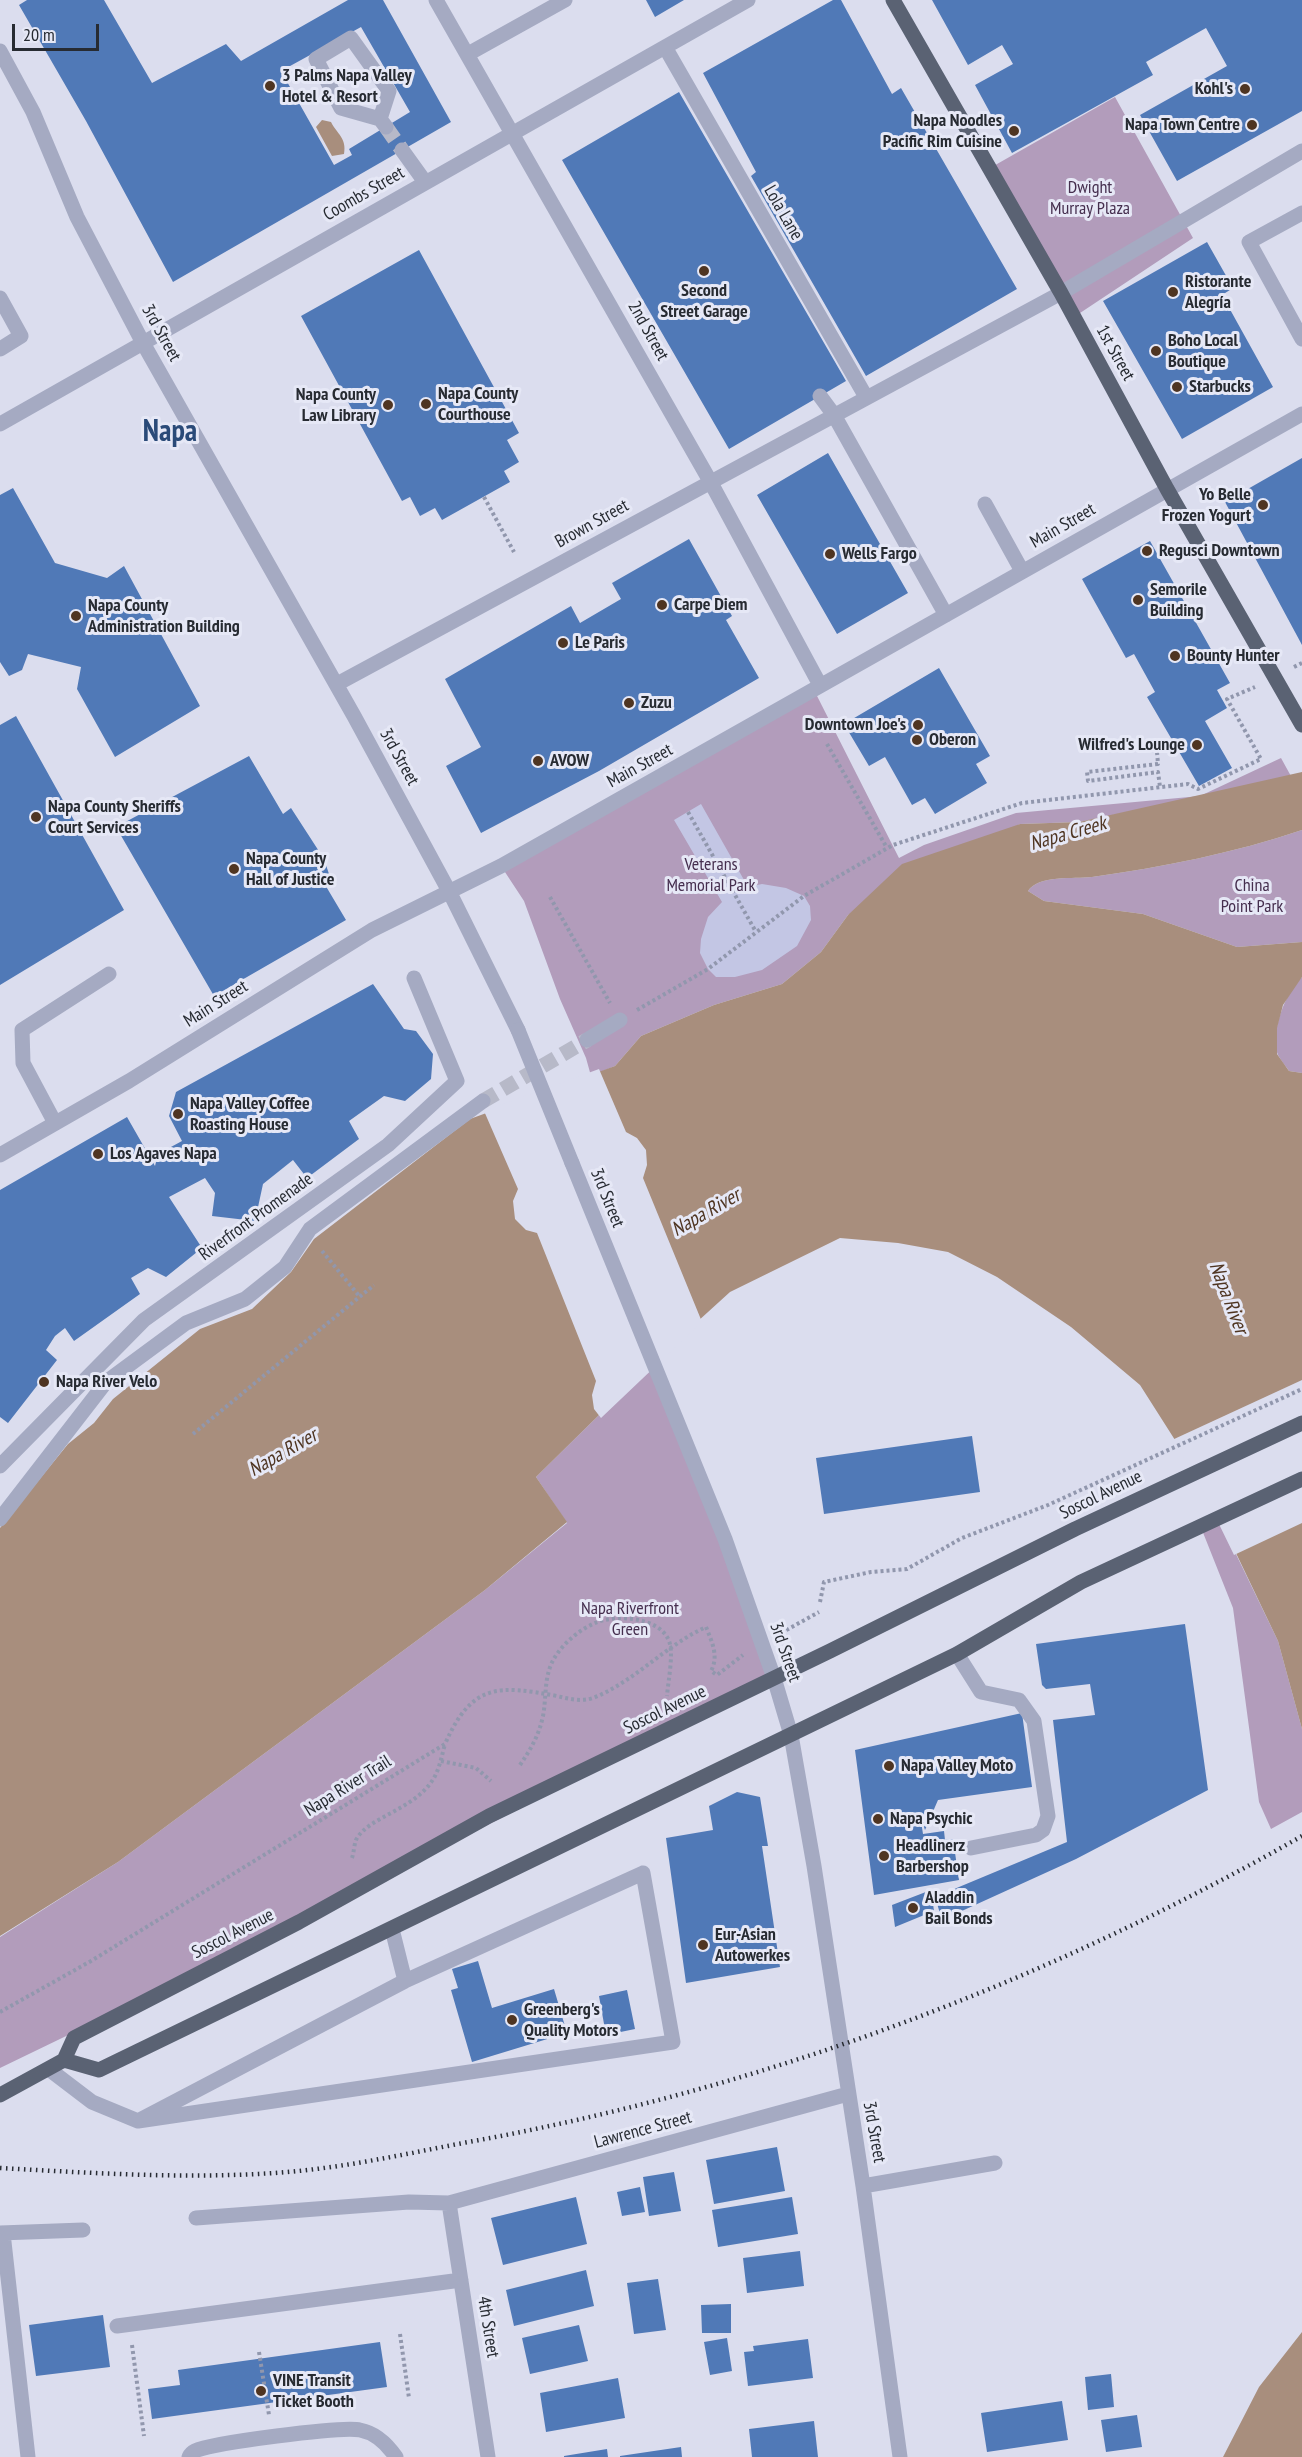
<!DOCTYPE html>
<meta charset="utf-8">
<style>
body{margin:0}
#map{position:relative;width:1302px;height:2457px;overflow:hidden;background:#dbddee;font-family:"PT Sans Narrow",sans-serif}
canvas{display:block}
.scale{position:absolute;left:12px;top:24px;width:87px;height:27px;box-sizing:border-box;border:3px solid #272b32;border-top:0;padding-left:8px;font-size:18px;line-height:21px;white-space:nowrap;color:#272b32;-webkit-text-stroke:4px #e6e8f6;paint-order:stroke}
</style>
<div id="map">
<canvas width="1302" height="2457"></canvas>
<div class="scale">20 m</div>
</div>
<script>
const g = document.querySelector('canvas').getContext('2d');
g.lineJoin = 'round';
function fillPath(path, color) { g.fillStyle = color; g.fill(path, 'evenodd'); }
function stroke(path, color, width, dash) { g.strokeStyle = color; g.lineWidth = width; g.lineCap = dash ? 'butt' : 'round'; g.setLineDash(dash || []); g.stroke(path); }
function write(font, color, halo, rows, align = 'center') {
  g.font = font + ' "PT Sans Narrow",sans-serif'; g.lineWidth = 6; g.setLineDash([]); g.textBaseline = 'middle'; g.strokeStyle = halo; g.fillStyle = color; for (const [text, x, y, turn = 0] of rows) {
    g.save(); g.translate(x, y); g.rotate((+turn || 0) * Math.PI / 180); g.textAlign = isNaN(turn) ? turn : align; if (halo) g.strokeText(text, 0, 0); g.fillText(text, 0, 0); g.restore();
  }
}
fillPath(new Path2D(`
 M1115,97l78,141 -119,79 -84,-149z
 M814,690l85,168 25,-13 92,-32 184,-17 81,-38 11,20 -213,44 -59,2 -172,91 -27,37 -39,32 -68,21 -73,31 -26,30 -24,10 -5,-18 -26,-59 -36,-98 -23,-35z
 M1302,830v112l-65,5 -94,-33 -99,-13 -16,-10c10,-16 46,-12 64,-14 71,-10 142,-24 210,-47z
 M1302,977v96l-13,-2c-3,-5 -8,-10 -11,-16 -9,-21 8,-64 24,-78z
 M653,1362l121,316 -530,272 -244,118v-131l118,-75 367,-272 82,-67 -31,-46z
 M1218,1517l60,124 24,88v83l-31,17 -12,-27 -26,-194 -33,-83z`), '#b29cbb');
fillPath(new Path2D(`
 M701,804l47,83 14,-3 24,4 18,8 6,10 1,14 -14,26 -35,24 -27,7h-19l-8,-8 -8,-16 1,-14 7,-22 14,-15 -48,-82z`), '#c3c6e4');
fillPath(new Path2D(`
 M322,120l9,2c6,12 16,16 13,32l-12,2 -16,-29z
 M1302,772v58c-68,23 -139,37 -210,47 -18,2 -54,-2 -64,14l16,10 99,13 94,33 65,-5v35l-19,28 -6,23v26l12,17 13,2v656l-24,-88 -75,-157 -63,-99 -69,-58 -74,-50 -49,-25 -50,-9 -58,-5 -110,54 -77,70 -117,115 31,45 -82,68 -367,272 -118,74v-408l68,-84 26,-21 19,-24 87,-70 52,-20 39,-37 23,-33 156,-120 145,-53 26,-30 73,-31 68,-21 39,-32 27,-37 54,-51 118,-40 59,-2z
 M1302,2332v125h-79l36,-70z`), '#a88e7d');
fillPath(new Path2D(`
 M599,1069l27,63 11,6 9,12 1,15 -4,13 59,144 -101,96 -7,-9 -2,-14 4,-14 -59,-148 -11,-3 -11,-11 -2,-18 5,-12 -34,-78z
 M1302,1380v143l-68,32 -34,-70 -28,-45z`), '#dbddee');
fillPath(new Path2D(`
 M27,0h77l48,83 74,-39 15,17 107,-61h35l68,122 -278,160 -87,-161 -67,-116zM361,27l49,85 -61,37 3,6 -18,10 -53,-94z
 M646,0h38l-29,17z
 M833,0h8l51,94 9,-6 116,201 -151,87 -115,-200 5,-4 -53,-99z
 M932,0h370v111l-125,70 -37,-66 87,-49 -21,-38 -60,34 7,13 -141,78 -37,-68 38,-21 -11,-19 -34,20z
 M679,92l167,289 -117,68 -167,-289z
 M1207,242l26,46 -11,7 51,92 -91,52 -79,-138z
 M419,250l100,183 -12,7 12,22 -15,9 6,11 -68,38 -7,-12 -15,8 -10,-19 -8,4 -101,-185z
 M828,453l80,140 -71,41 -80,-139z
 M1302,458v187l-77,-143z
 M13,488l42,75 52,15 17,-12 76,140 -85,51 -38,-68 4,-22 -53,-13 -6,16 -13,6 -9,-14v-167z
 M689,539l43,77 -6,4 33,58 -160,93 -118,62 -35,-67 35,-19 -36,-68 126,-73 9,17 41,-24 -9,-16z
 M1150,541l80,142 -13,7 10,18 -22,13 27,47 -33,18 -52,-89 8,-5 -21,-38 -8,4 -44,-79z
 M939,668l51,88 -14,8 11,19 -52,31 -10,-16 -13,7 -27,-48 -16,9 -25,-42z
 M16,716l108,194 -124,75v-260z
 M249,756l34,58 8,-6 33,51 7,21 -7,3 22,37 -132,76 -98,-169z
 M373,984l31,45 12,2 17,23 -2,25 -26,22 -21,-5 -35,25 10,18 -52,39 -14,-18 -30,24 -8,37 -43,-5 3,-23 -10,-15 -36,19 33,51 -36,29 -18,-9 -17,10 9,16 -66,47 -9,-13 -10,8 -9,14 11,10 -49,63 -8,-6v-227l127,-73 28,49 3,-12 24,-13 -13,-25 7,-24z
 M972,1436l8,56 -156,22 -8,-56z
 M1185,1624l23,166 -132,69 -134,61 -7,-23 132,-55 -14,-122 42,-5 -5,-31 -44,5 -4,-4 -6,-41z
 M1022,1713l10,74 -94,13 -13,30 -5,-15 3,19 21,-3 1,9 8,-1 6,41 -85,15 -19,-145z
 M737,1792l23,5 8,49h-6l18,121 -94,16 -20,-145 47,-8 -4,-24z
 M931,1890l3,21 -39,16 -3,-22z
 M478,1961l14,47 62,-19 13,44 -95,29 -21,-72 7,-2 -6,-19z
 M627,1990l8,39 -29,6 -7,-39z
 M777,2147l8,44 -71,13 -8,-44z
 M674,2172l7,39 -32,5 -6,-39z
 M640,2187l5,25 -23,4 -5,-24z
 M576,2197l11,47 -84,21 -12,-47z
 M792,2197l6,37 -80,13 -6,-37z
 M800,2251l4,35 -57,7 -4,-35z
 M586,2270l8,36 -80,20 -8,-36z
 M658,2279l8,51 -32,4 -7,-51z
 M731,2304v29h-29l-1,-28z
 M103,2315l7,52 -74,9 -7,-51z
 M579,2325l9,36 -58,13 -8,-36z
 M727,2338l5,33 -22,4 -6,-33z
 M808,2339l5,39 -65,8 -4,-34 10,-1 -1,-5z
 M380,2342l7,45 -235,32 -4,-30 32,-4 -2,-15z
 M1111,2374l3,33 -26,3 -3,-33z
 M618,2378l7,40 -79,14 -6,-39z
 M1062,2401l6,39 -81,12 -6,-39z
 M1137,2415l5,32 -36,5 -5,-32z
 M814,2421l4,36h-66l-3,-28z
 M681,2447l1,10h-62v-1z
 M607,2449l1,8h-44v-1z`), '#5079b7');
stroke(new Path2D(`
 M386,127l16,23
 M483,1101l104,-61`), '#b7b9c8', 15, [15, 8]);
stroke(new Path2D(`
 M484,497l30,55
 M1294,667l8,-4
 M827,744l60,104
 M1157,752l1,12 -71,8 1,9 70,-9 2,15
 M688,812l68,120
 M550,897l60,106
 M637,1010l71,-41 96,-73 89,-51 129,-42 166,-19 10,5 63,-30 -34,-60 28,-12
 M322,1251l38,46
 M193,1434l181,-149
 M820,1602l4,-20 47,-10 36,-3 55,-31 86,-33 254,-116
 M781,1633l38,-21
 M441,1761l35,7 15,13
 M520,1765c11,-16 19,-30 23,-49 4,-21 0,-43 14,-62 9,-13 24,-25 38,-31 21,-9 65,-6 74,18 5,12 -1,41 -2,55
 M352,1858c2,-6 2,-13 4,-18 12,-24 61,-30 79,-64 5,-10 7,-21 10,-32
 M0,2012l91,-51 354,-217c27,-61 53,-59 112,-48 12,3 24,6 36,2 41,-16 73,-53 113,-71 6,15 13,29 5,44l6,4 26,-20
 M400,2334l9,64
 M132,2345l12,91
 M259,2352l10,63`), '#9197ad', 4, [3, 3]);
stroke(new Path2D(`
 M436,0l274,481 110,204
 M665,47l201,350
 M0,51l33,61 44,105 66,126 211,373 96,177 68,137
 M468,54l97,-54
 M380,119l9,-28 -38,-53 -35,21 25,49 39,11 6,8
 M402,150l23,32
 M1302,213l-53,29 53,97
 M0,298l21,38 -21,13
 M820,396l14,19 112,200
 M0,424l748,-424
 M985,504l37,67
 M337,684l724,-391 241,-142
 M587,1040l33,-20
 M55,1123l-32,-60 -1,-33 87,-56
 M0,1155l129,-74 243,-151 129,-64 801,-452
 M572,1163l153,376 49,139 17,57 23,131 49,320 37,271
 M0,1466l144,-146 244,-175 69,-64 -43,-103
 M0,1519l106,-137 80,-59 59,-24 40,-32 25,-38 173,-128
 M957,1654l24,38 38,8 15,21 14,95 -5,14 -7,5 -65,13
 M392,1929l13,52
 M50,2070l42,32 46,19 535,-79 -30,-169 -238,108 -267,140
 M863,2186l132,-23
 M449,2203l39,254
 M196,2218l213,-16 40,1 399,-109
 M0,2233l83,-3
 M3,2233l25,224
 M117,2326l344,-46
 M189,2457c1,-2 4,-5 6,-6 16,-8 147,-25 165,-21 16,3 27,14 36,27`), '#a5aac2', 15);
stroke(new Path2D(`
 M893,0l168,293 106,196 135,236
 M64,2060l35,10 858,-416 124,-72 221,-103
 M0,2095l64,-35 10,-22 225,-116 190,-106 341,-165 245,-122 227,-106`), '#5a6273', 15);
stroke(new Path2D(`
 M0,2168c91,5 183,11 274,5 64,-4 126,-18 189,-30 297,-53 577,-158 839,-307`), '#272b32', 4.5, [1.5, 4.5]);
stroke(new Path2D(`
 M518,1030l54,133`), '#a5aac2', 15);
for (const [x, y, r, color] of [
 [270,86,6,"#4f3522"],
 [1245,89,6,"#4f3522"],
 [1252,125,6,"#4f3522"],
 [1014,131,6,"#4f3522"],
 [704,271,6,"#4f3522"],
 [1173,292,6,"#4f3522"],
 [1156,351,6,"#4f3522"],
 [1177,387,6,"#4f3522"],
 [426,404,6,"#4f3522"],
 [388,405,6,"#4f3522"],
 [1263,505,6,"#4f3522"],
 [1147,551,6,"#4f3522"],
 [830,554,6,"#4f3522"],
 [1138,600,6,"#4f3522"],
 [662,605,6,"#4f3522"],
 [76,616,6,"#4f3522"],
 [563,643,6,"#4f3522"],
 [1175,656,6,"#4f3522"],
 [629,703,6,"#4f3522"],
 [918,725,6,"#4f3522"],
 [917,740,6,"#4f3522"],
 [1197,745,6,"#4f3522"],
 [538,761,6,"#4f3522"],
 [36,817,6,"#4f3522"],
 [234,869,6,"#4f3522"],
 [178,1114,6,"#4f3522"],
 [98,1154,6,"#4f3522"],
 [44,1382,6,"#4f3522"],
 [889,1766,6,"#4f3522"],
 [878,1819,6,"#4f3522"],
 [884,1856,6,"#4f3522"],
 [913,1908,6,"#4f3522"],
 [703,1945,6,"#4f3522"],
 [512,2020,6,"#4f3522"],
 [261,2391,6,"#4f3522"]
]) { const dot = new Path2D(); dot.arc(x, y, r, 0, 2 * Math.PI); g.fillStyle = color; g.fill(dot); stroke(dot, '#e6e8f6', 2); }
write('bold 18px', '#272b32', '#e6e8f6', [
 ["3 Palms Napa Valley",282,76],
 ["Hotel & Resort",282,97],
 ["Kohl's",1233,89,"right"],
 ["Napa Noodles",1002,121,"right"],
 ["Pacific Rim Cuisine",1002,142,"right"],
 ["Napa Town Centre",1240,125,"right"],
 ["Ristorante",1185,282],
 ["Alegría",1185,303],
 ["Second",704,291,"center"],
 ["Street Garage",704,312,"center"],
 ["Boho Local",1168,341],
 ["Boutique",1168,362],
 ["Starbucks",1189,387],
 ["Napa County",438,394],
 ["Courthouse",438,415],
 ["Napa County",376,395,"right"],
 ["Law Library",376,416,"right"],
 ["Yo Belle",1251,495,"right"],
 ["Frozen Yogurt",1251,516,"right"],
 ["Regusci Downtown",1159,551],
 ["Wells Fargo",842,554],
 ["Semorile",1150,590],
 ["Building",1150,611],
 ["Carpe Diem",674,605],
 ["Napa County",88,606],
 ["Administration Building",88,627],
 ["Le Paris",575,643],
 ["Bounty Hunter",1187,656],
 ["Zuzu",641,703],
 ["Downtown Joe's",906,725,"right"],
 ["Oberon",929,740],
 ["Wilfred's Lounge",1185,745,"right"],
 ["AVOW",550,761],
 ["Napa County Sheriffs",48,807],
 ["Court Services",48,828],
 ["Napa County",246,859],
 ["Hall of Justice",246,880],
 ["Napa Valley Coffee",190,1104],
 ["Roasting House",190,1125],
 ["Los Agaves Napa",110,1154],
 ["Napa River Velo",56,1382],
 ["Napa Valley Moto",901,1766],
 ["Napa Psychic",890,1819],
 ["Headlinerz",896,1846],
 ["Barbershop",896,1867],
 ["Aladdin",925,1898],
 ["Bail Bonds",925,1919],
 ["Eur-Asian",715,1935],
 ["Autowerkes",715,1956],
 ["Greenberg's",524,2010],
 ["Quality Motors",524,2031],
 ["VINE Transit",273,2381],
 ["Ticket Booth",273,2402]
], 'left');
write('18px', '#452e4e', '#e6e8f6', [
 ["Dwight",1090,188],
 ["Murray Plaza",1090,209],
 ["Veterans",711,865],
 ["Memorial Park",711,886],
 ["China",1252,886],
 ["Point Park",1252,907],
 ["Napa Riverfront",630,1609],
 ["Green",630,1630]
]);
write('18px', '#272b32', '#e6e8f6', [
 ["Coombs Street",364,194,-30],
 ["Lola Lane",783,213,60],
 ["2nd Street",648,331,61],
 ["3rd Street",161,333,61],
 ["1st Street",1115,353,61],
 ["Brown Street",592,524,-29],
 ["Main Street",1063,526,-30],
 ["3rd Street",399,757,61],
 ["Main Street",640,766,-29],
 ["Main Street",216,1004,-32],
 ["3rd Street",607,1198,68],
 ["Riverfront Promenade",256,1217,-36],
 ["Soscol Avenue",1101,1495,-26],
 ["3rd Street",785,1652,71],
 ["Soscol Avenue",665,1710,-26],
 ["Napa River Trail",348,1786,-32],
 ["Soscol Avenue",233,1934,-27],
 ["Lawrence Street",643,2130,-15],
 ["3rd Street",874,2132,80],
 ["4th Street",488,2327,81]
]);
write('italic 20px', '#4f3522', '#e6e8f6', [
 ["Napa Creek",1068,834,-16],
 ["Napa River",706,1213,-30],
 ["Napa River",1228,1298,69],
 ["Napa River",283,1453,-30]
]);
write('bold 30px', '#2a4a78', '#e6e8f6', [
 ["Napa",170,432]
]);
</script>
